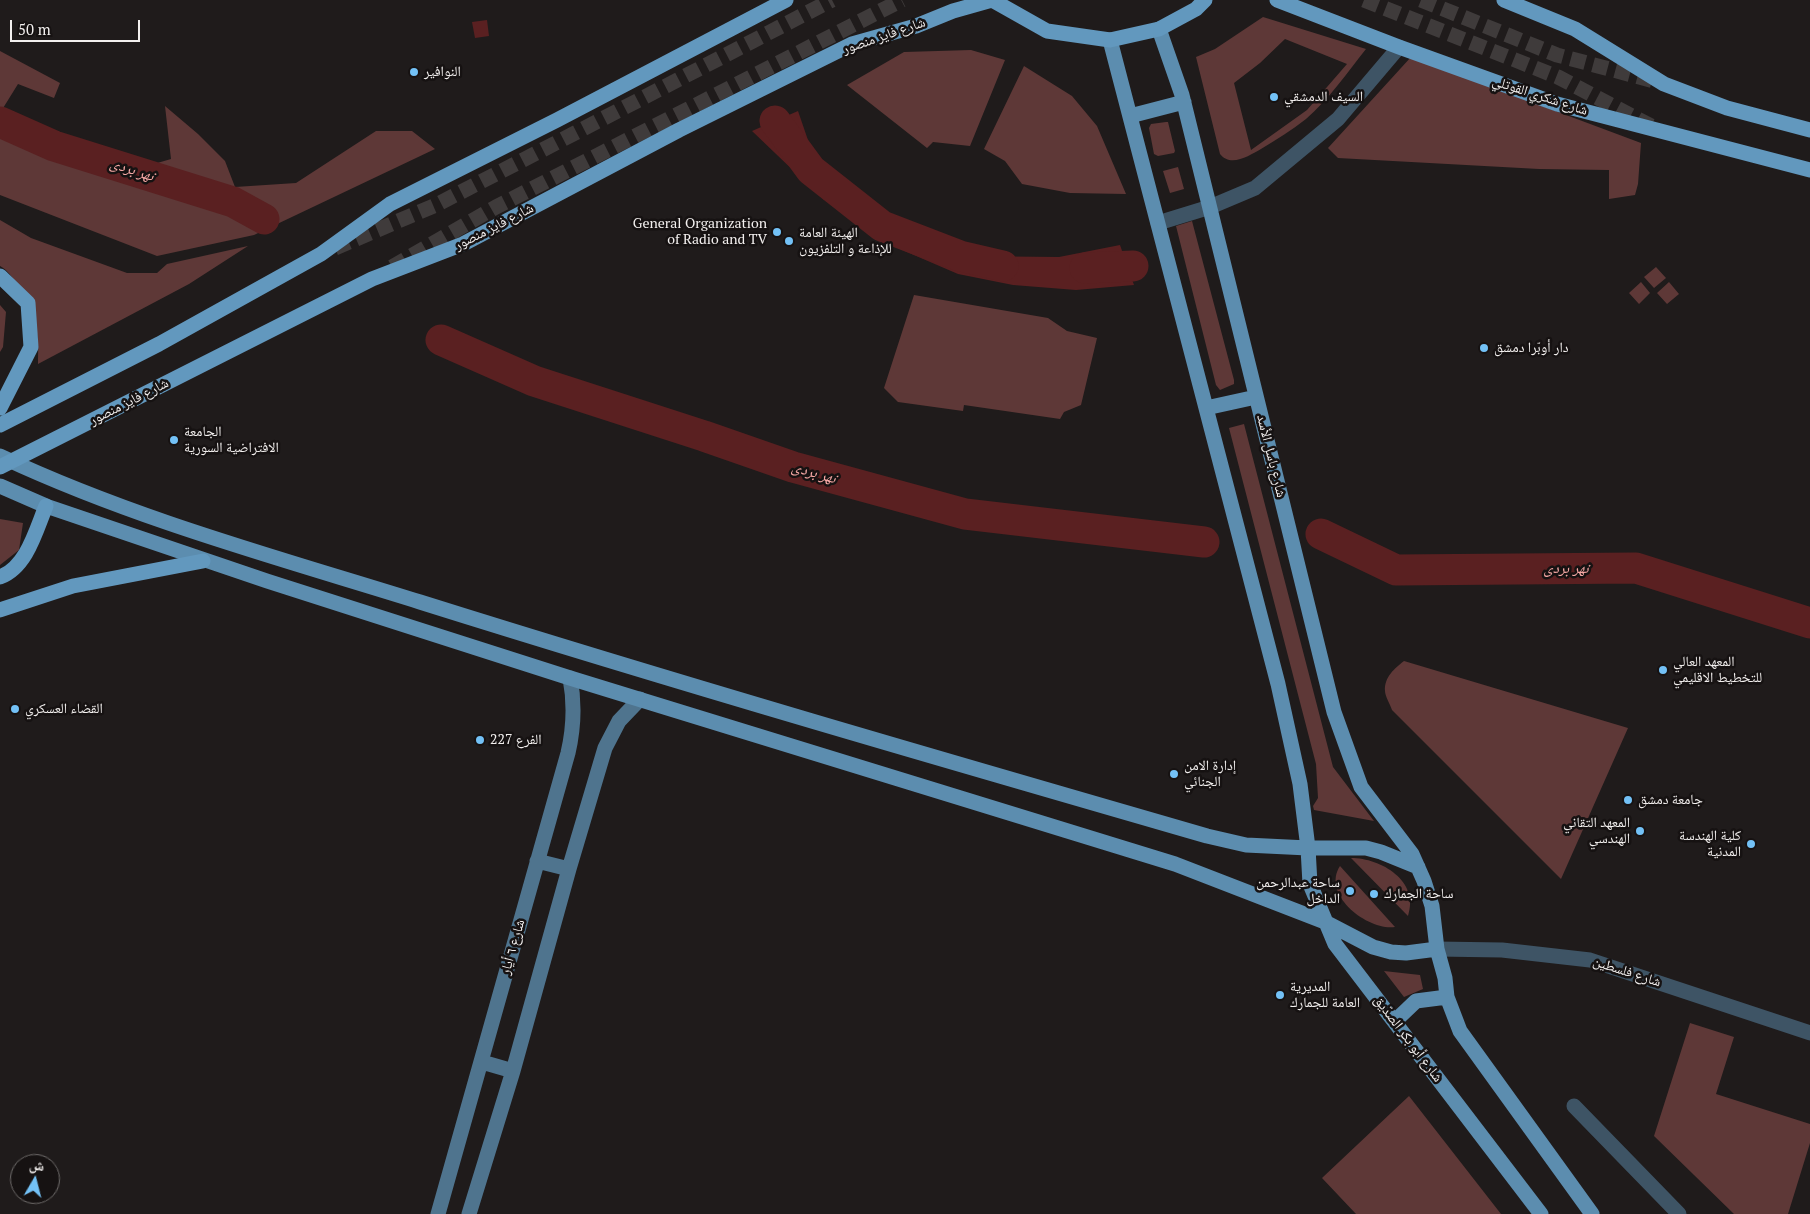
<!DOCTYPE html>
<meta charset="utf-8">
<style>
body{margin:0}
#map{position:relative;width:1810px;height:1214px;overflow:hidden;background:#1f1b1b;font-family:"PT Serif","Noto Naskh Arabic",serif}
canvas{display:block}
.north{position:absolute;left:10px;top:1154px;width:50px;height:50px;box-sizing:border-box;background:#161212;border:1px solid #6e6b6a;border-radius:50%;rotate:8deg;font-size:14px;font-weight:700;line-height:20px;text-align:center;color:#f3f0ef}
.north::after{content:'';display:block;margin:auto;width:18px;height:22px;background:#73c1f6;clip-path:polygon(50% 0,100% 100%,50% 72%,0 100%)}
.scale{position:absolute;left:10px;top:20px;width:130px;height:22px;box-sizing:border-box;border:2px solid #f3f0ef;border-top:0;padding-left:6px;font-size:15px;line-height:18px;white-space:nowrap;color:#f3f0ef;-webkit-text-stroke:4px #161212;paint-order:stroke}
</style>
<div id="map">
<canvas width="1810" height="1214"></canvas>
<div class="north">ش</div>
<div class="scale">50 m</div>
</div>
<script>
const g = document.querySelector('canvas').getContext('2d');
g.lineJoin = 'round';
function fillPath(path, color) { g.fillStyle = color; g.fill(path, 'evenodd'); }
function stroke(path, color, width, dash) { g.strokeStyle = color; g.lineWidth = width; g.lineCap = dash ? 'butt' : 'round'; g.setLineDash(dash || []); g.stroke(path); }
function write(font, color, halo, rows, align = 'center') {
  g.font = font + ' "PT Serif","Noto Naskh Arabic",serif'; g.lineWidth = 5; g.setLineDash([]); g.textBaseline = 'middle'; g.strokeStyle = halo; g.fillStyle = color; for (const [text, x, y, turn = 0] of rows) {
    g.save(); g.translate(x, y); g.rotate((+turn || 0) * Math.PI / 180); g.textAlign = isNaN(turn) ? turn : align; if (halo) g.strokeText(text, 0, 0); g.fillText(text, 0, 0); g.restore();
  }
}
fillPath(new Path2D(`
 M1263,17l103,32c-19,24 -37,50 -60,70 -14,11 -29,20 -45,30 -11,6 -30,19 -41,5l-24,-97 19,-8zM1285,39l62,25 -40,46 -56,40 -17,-67 26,-20z
 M971,50l34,10 -35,86 -37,-4 -6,6 -80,-63 57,-33z
 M0,51l60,32 -6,15 -36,-14 -18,29z
 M1411,57l230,86 -3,41 -3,11 -26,4v-29l-70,-1 -201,-11 -10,-10z
 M1024,66l48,30 25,30 29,68 -56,-1 -48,-9 -17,-23 -21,-12z
 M165,106l33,28 27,27 10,26 61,-4 80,-52h36l23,18 -181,86 -97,21 -157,-61v-65l116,45 55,-16z
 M1166,122h2l7,29 -1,2 -16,3 -4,-2 -5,-26 2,-4z
 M1178,167l6,22 -14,4 -7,-22z
 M0,220l31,18 96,35h30l10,-9 81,-18 -59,38 -151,80c0,-11 1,-24 -2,-35 -3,-16 -21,-56 -36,-63z
 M1192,221l42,159v4l-14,6 -4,-5 -40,-159z
 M1656,267l10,11 -12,10 -10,-11z
 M1641,282l9,11 -11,11 -10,-11z
 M1669,282l10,12 -12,10 -10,-11z
 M914,295l134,23 19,13 30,7 -16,67 -17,7 -4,7 -96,-14 -1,6 -65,-9 -14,-14z
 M0,305l6,7 -3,35 -3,5z
 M1244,424l89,343 41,54 -60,-11 -1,-4 5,-8 -2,-34 -87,-336z
 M0,519l23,4 -4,27 -19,15z
 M1404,661l224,67 -67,151 -169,-169c-2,-6 -7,-14 -7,-19 -1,-14 10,-23 19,-30z
 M1351,858c30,0 69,23 57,58z
 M1340,866l55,61c-27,4 -74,-32 -55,-61z
 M1384,971l36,4 3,14 -19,8z
 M1690,1023l44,14 -18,57 94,30v19l-22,71h-54l-80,-78z
 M1409,1096l92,118h-145l-34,-36z`), '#5e3837');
fillPath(new Path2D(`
 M487,20l2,16 -14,2 -3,-16z
 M798,111l23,67 61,48 78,30 99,1 61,-12 14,40 -58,5 -63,-5 -55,-11 -72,-31 -63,-44 -71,-68z`), '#5a2021');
stroke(new Path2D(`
 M775,121l36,49 71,56 78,30 43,10
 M0,122l54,24 179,56 31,17
 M1085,268l48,-2
 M441,340l93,41 170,55 89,31 172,47 239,28
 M1321,534l75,36 240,-2 174,55`), '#5a2021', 31);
stroke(new Path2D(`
 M1364,0l194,77 93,49
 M1421,0l136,55 101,27
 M335,248l101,-43 396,-205
 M392,267l104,-60 406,-207`), '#3f3b3b', 15, [15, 8]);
stroke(new Path2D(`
 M1158,223l52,-16 45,-19 83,-69 61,-72
 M1574,1106l105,108`), '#3e5465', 15);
stroke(new Path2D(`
 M1437,949l65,1 88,10 220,73`), '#3e5465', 15);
stroke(new Path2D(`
 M537,861l32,8
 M482,1062l31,9
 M438,1214l130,-461c6,-26 7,-49 2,-75
 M469,1214l44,-143 56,-202 36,-121 14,-27 21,-22`), '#4f748e', 15);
stroke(new Path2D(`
 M1159,29l23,66 152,617 27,75 51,67 12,27 8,25 5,43 8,29 2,19 13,34 132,183
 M1110,40l168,644 22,100 8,64 2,36 25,60 206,270
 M1130,116l54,-14
 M1206,408l50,-11
 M0,456c134,63 279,102 420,146 261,82 524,158 787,234l39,9 62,3h58l15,4 37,15
 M0,486l46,20 221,75 303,97 605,186 150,58 48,25 18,5 15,1 31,-4
 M1395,1021l21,-20 31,-4`), '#5c8daf', 15);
stroke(new Path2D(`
 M992,0l55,31 63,9 49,-11 37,-20 9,-9
 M1277,0l122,47 158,57 253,66
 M1504,0l71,29 89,55 63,24 83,22
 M0,276l28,27 3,44 -31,61
 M0,425l159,-81 162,-90 69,-50 167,-84 229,-120
 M0,467l372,-188 91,-35 216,-114 173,-86 64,-18 37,-15 39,-11
 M0,577c27,-10 36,-47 46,-71
 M0,610l73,-24 130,-25`), '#6298be', 15);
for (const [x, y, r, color] of [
 [414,72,5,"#73c1f6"],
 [1274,97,5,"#73c1f6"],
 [777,232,5,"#73c1f6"],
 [789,241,5,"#73c1f6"],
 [1484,348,5,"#73c1f6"],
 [174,440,5,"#73c1f6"],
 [1663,670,5,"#73c1f6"],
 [15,709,5,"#73c1f6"],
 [480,740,5,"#73c1f6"],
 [1174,774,5,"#73c1f6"],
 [1628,800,5,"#73c1f6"],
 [1640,831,5,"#73c1f6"],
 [1751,844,5,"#73c1f6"],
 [1350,891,5,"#73c1f6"],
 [1374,894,5,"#73c1f6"],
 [1280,995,5,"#73c1f6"]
]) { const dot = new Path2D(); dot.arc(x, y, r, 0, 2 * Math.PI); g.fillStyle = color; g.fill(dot); stroke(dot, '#161212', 2); }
write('14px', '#f3f0ef', '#161212', [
 ["شارع فايز منصور",884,36,-19],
 ["شارع شكري القوتلي",1540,96,18],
 ["شارع فايز منصور",494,227,-27],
 ["شارع فايز منصور",129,402,-27],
 ["شارع باسل الأسد",1271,456,76],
 ["شارع ٦ أيار",513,947,-74],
 ["شارع فلسطين",1627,972,18],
 ["شارع أبو بكر الصدّيق",1408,1039,53]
]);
write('14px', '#f3f0ef', '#161212', [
 ["النوافير",424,72],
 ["السيف الدمشقي",1284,97],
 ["General Organization",767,224,"right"],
 ["of Radio and TV",767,240,"right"],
 ["الهيئة العامة",799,233],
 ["للإذاعة و التلفزيون",799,249],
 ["دار أوبّرا دمشق",1494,348],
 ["الجامعة",184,432],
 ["الافتراضية السورية",184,448],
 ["المعهد العالي",1673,662],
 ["للتخطيط الاقليمي",1673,678],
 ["القضاء العسكري",25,709],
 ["الفرع 227",490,740],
 ["إدارة الامن",1184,766],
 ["الجنائي",1184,782],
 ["جامعة دمشق",1638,800],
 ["المعهد التقاني",1630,823,"right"],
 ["الهندسي",1630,839,"right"],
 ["كلية الهندسة",1741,836,"right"],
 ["المدنية",1741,852,"right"],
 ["ساحة عبدالرحمن",1340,883,"right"],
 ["الداخل",1340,899,"right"],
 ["ساحة الجمارك",1384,894],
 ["المديرية",1290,987],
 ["العامة للجمارك",1290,1003]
], 'left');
write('italic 15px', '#f6a8a5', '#161212', [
 ["نهر بردى",132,170,18],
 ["نهر بردى",814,473,16],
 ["نهر بردى",1566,569]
]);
</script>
